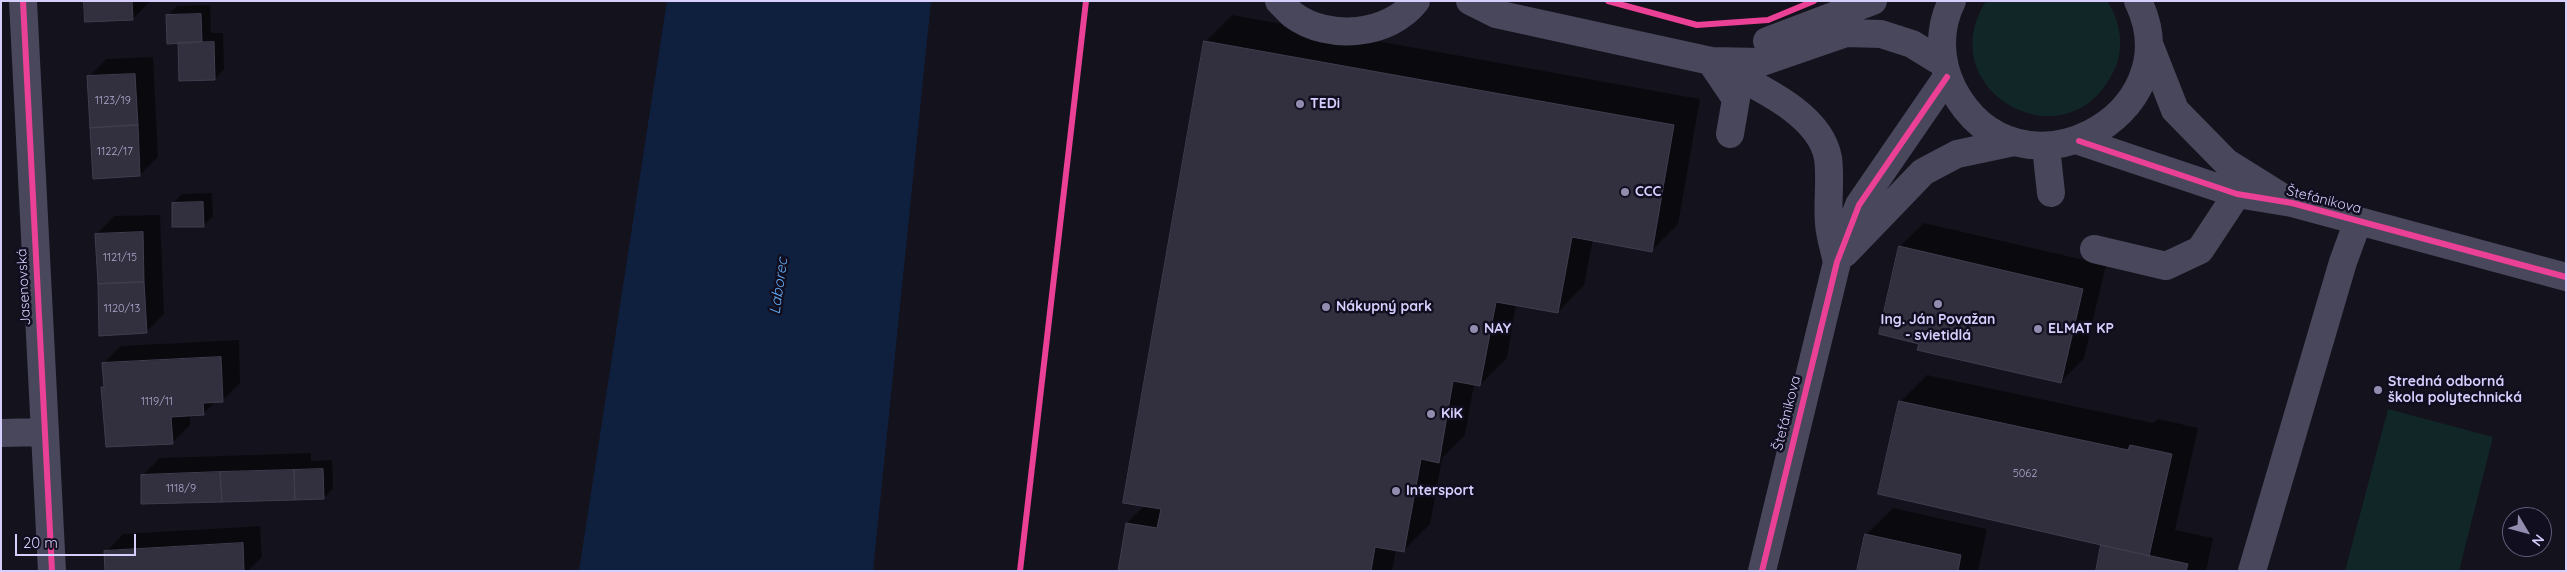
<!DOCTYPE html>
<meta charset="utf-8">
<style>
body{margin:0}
#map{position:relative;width:2567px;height:572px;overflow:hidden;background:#14121c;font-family:Quicksand,sans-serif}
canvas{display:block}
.frame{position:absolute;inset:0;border:2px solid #d6cffd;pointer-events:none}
.north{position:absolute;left:2502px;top:507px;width:50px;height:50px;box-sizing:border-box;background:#110e20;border:1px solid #605b78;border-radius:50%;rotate:127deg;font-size:14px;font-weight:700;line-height:20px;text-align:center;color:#d6cffd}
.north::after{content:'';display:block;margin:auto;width:18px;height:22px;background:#928dae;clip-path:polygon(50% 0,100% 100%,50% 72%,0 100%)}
.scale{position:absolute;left:15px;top:534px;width:121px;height:22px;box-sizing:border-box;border:2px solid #d6cffd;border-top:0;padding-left:6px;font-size:15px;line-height:18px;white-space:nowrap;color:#d6cffd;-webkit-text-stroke:4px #110e20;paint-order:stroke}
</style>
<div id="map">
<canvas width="2567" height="572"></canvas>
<div class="frame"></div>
<div class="north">N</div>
<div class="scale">20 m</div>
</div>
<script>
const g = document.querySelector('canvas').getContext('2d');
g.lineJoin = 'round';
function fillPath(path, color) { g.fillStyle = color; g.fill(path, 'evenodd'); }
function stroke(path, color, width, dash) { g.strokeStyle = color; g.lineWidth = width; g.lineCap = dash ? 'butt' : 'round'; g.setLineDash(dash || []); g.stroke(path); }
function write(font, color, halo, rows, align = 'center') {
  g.font = font + ' Quicksand,sans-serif'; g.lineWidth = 5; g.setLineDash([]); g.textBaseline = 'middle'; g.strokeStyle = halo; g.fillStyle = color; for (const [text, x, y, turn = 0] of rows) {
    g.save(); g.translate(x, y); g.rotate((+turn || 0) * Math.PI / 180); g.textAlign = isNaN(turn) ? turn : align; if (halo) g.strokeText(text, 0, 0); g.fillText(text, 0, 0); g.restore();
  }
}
fillPath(new Path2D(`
 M1986,1h121c13,18 17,45 9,65 -44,105 -188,26 -130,-65z
 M2388,409l105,28 -34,134h-114z`), '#112627');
fillPath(new Path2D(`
 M667,1h264l-58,570h-294z`), '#0f203f');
fillPath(new Path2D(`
 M85,1h65l-17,18z
 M210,5l1,28h12l1,36 -9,10 -36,-37 -11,-26 9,-10z
 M1232,15l468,84 -22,125 -27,27 -58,-11 -9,45 -26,27 -42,-8 -9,54 -27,27 -6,-1 -9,51 -23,23 -12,66 -27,27 -7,-1 -4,21h-273l8,-48 18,-18 61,-464z
 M153,57l5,100 -18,18 -51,-98 17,-18z
 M212,193l1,23 -9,9 -31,-22 9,-9z
 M160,215l4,99 -18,18 -49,-98 17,-18z
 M1924,223l182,42 -22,93 -23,24 -141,-39 -20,-97z
 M239,340l1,43 -17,17 -7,1 -13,13h-13v11l-18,18 -70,-56 3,-2 -2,-21 18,-18z
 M1927,375l226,48 5,-4 40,9 -23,102 38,8 -7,33h-109l6,-27 -203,-142z
 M311,453v8l21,-1 1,28 -9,10 -182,-22 18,-18z
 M1893,508l94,21 -9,42h-120l8,-36z
 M260,526l2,31 -14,14h-141l-1,-19 17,-18z`), '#0007');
const building = new Path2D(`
 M84,1h48l1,19 -48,2z
 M201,14l1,28 -35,2 -1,-29z
 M1204,41l470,84 -22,127 -80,-15 -14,76 -62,-11 -16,84 -27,-5 -14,82 -18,-4 -17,93 -29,-5 -4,24h-253l8,-48 31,5 4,-19 -38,-6z
 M214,42l1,38 -36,1 -1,-38z
 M135,74l3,51 -48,3 -3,-52z
 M138,125l2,51 -47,3 -3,-51z
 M203,202l1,25h-32v-24z
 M143,232l1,50 -46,2 -3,-50z
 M1899,246l184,43 -22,94 -144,-33 2,-6 -40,-10z
 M144,282l3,51 -48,3 -1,-52z
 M221,357l2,45 -20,1 1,12 -33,2 2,27 -67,3 -5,-60h3l-2,-24z
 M1899,401l229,49 2,-5 42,9 -23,102 -271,-62z
 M323,469l1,30 -29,1 -1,-30z
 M294,470l1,30 -73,2 -2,-30z
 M220,472l2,30 -81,2v-29z
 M1865,534l96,21 -3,16h-101z
 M243,543l1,28h-139l-1,-20z
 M2101,545l87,19 -2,7h-90z`);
fillPath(building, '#32303e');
stroke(building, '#413c4f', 1);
stroke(new Path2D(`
 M23,1l29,570
 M1279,1c5,5 9,10 14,14 35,26 96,21 123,-14
 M1470,1l26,13 215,47 51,1 84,-29 35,1 31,10 31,19
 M1952,1c-14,28 -13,60 1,88 64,121 241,27 185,-88
 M1767,41l106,-40
 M2149,44l26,66 51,52 56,35
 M1713,63c37,21 107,48 115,95 3,22 -1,44 1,66 1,12 5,25 8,38
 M1713,65l23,34 -6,35
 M2079,141l158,53 55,9 274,74
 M2046,147l5,46
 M2094,249l72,17 34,-16 37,-56
 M1845,253l78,-81 34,-18 57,-12
 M1,433l42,-1
 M1762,571l75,-309 22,-57 88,-128
 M2252,571l91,-309 15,-41`), '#49475c', 28);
stroke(new Path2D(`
 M23,1l29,570
 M1608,1l89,24 71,-5 46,-19
 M2079,141l158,53 55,9 274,74
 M1020,571l66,-570
 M1762,571l75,-309 22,-57 88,-128`), '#ea4096', 6);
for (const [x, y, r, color] of [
 [1300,104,5,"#928dae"],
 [1625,192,5,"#928dae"],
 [1938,304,5,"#928dae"],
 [1326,307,5,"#928dae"],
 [1474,329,5,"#928dae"],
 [2038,329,5,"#928dae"],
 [2378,390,5,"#928dae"],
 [1431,414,5,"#928dae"],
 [1396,491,5,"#928dae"]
]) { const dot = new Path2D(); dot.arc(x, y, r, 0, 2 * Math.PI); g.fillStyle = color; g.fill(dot); stroke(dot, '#110e20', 2); }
write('11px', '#ada7cd', null, [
 ["1123/19",113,101],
 ["1122/17",115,152],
 ["1121/15",120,258],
 ["1120/13",122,309],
 ["1119/11",157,402],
 ["5062",2025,474],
 ["1118/9",181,489]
]);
write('bold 14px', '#d6cffd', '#110e20', [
 ["TEDi",1310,104],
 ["CCC",1635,192],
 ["Nákupný park",1336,307],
 ["Ing. Ján Považan",1938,320,"center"],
 ["- svietidlá",1938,336,"center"],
 ["NAY",1484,329],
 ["ELMAT KP",2048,329],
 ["Stredná odborná",2388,382],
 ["škola polytechnická",2388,398],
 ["KiK",1441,414],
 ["Intersport",1406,491]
], 'left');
write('14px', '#d6cffd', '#110e20', [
 ["Štefánikova",2324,200,14],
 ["Jasenovská",24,287,-93],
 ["Štefánikova",1787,413,-76]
]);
write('italic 15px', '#62adf7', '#110e20', [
 ["Laborec",779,286,-82]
]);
</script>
